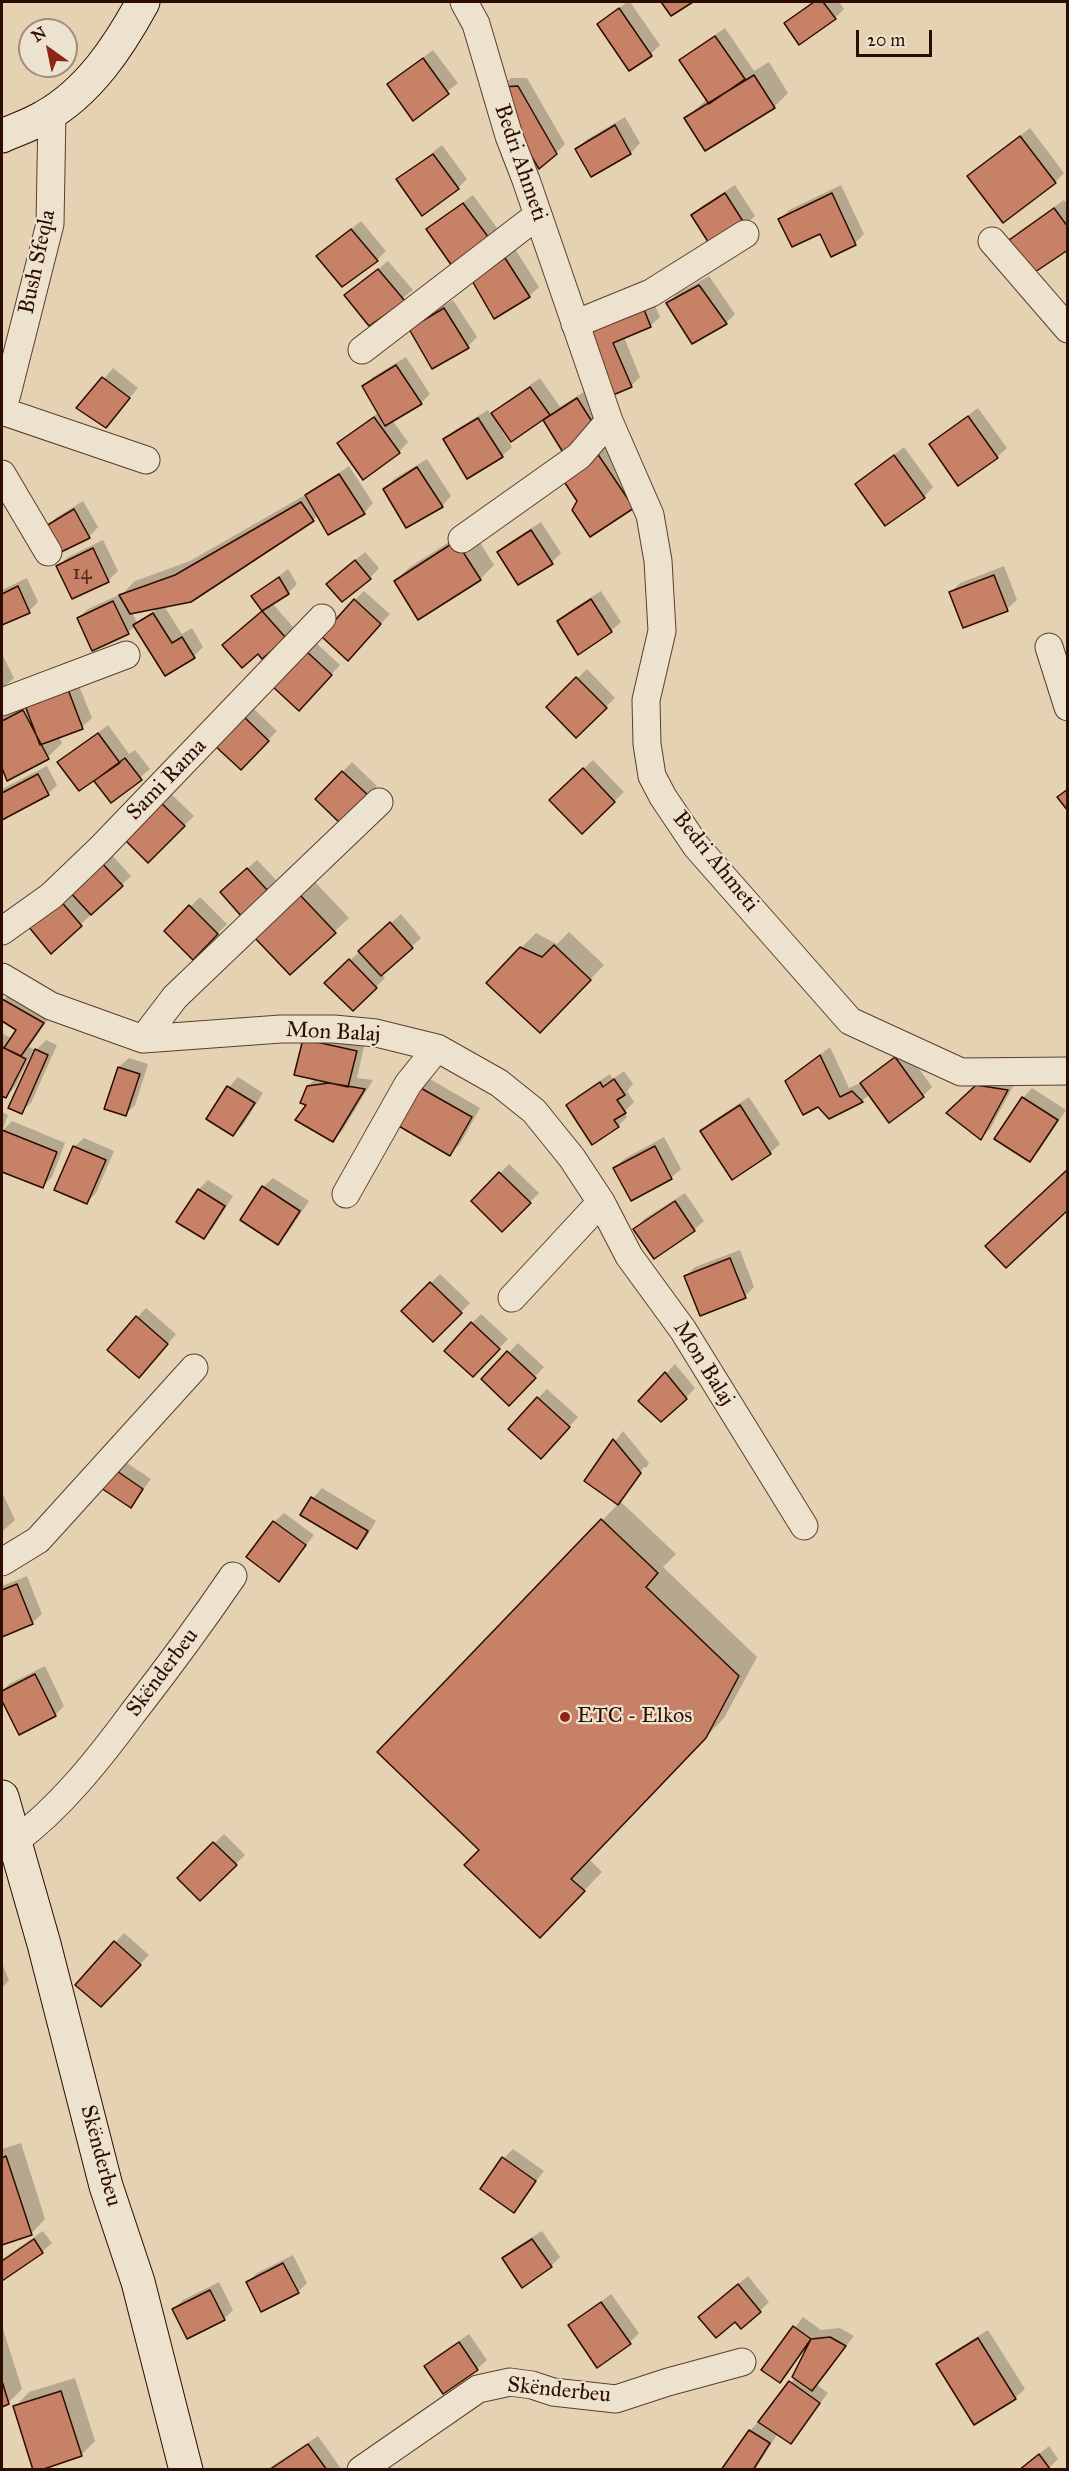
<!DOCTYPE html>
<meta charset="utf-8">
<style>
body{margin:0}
#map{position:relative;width:1069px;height:2471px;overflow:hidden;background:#e4d2b2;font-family:"IM FELL Great Primer",serif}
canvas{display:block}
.frame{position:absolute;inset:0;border:3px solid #2d0c01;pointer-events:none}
.north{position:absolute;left:18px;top:18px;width:60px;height:60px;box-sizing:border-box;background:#ede2cd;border:2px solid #a08c7b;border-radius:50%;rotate:327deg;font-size:16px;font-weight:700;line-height:24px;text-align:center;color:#2d0c01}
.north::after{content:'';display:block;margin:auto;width:21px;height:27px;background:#8f2418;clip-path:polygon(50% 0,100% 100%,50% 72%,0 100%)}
.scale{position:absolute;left:856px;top:30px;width:76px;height:27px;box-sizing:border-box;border:3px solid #2d0c01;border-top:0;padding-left:8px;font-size:18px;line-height:21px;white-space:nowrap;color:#2d0c01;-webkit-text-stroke:4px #ede2cd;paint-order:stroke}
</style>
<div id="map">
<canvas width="1069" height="2471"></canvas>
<div class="frame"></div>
<div class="north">N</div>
<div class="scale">20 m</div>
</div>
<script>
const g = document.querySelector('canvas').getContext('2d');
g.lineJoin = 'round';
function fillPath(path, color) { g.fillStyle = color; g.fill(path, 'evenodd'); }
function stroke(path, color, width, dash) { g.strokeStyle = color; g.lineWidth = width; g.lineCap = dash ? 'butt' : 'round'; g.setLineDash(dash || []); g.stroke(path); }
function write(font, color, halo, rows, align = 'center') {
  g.font = font + ' "IM FELL Great Primer",serif'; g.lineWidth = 4.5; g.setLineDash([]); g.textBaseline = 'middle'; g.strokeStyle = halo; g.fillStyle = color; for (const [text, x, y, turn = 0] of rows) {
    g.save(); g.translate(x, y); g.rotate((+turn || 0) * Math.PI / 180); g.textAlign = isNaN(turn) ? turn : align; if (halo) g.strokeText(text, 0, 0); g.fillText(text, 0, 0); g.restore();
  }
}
fillPath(new Path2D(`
 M627,2h3l30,43 -9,9 -52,-29z
 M812,2h27l5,7 -9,9 -49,5z
 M725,28l29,43 15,-9 19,31 -14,14 -88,11 21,-19 -26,-39 10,-9z
 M433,50l25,33 -45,36 -24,-35z
 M511,78h16l38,66 -9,9 -55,-66z
 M625,117l15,26 -9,10 -39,22 -15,-26 9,-9z
 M1030,128l34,45 -9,9 -86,-6z
 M442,145l25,34 -9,9 -60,-8z
 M735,185l20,31 -10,9 -53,-10 10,-9z
 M841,185l23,49 -9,9 -75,-24 9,-9z
 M473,195l24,33 -9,9 -60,-8z
 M1064,200l4,5v43l-57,-8 9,-9z
 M361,221l25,30 -9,9 -59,-4z
 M515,249l24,38 -10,9 -34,21 -22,-38z
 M388,261l25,29 -44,34 -23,-29z
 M709,276l26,38 -9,9 -58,-19 9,-10z
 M652,299l8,18 -10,9 -26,11 16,40 -9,9 -43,-54z
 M453,300l24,37 -9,9 -57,-16 9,-10z
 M406,357l24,37 -9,9 -29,17 16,22 -9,10 -60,-9 40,-31 -15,-26 9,-9z
 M113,368l25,20 -32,38 -27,-18z
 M540,378l20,29 27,-17 20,31 -43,31 -21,-34 -51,-2 20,31 -10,9 -57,-17 10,-9 33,-20 3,5 12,-11z
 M978,408l29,40 -10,9 -39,27 -27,-40z
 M611,440l22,67 -54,-6 -16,-23z
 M904,447l29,40 -9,10 -67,-13z
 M427,459l24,37 -9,10 -57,-17 9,-10z
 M349,466l24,37 -9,10 -46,2 -5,5 -149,86 18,28 10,-6 11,19 -9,9 -59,-30 -7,7 -50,-15 10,-9 35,-16 12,-12 55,-20 122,-70zM158,608l-21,15 -5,-11z
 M83,501l15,26 -9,10 -42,-11 10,-9z
 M541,522l20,31 -9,9 -53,-9 9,-10z
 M471,528l23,37 -14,14 -85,2 15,-14z
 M103,540l15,31 -10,10 -50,-15 10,-9z
 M365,552l14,16 -9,10 -32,-4z
 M1004,566l13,34 -10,9 -43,17 -13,-34 9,-9z
 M288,569l9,15 -9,9 -16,10 22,25 -9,9 -52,-1 30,-26 -10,-14z
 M27,578l11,24 -9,9 -27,13v-34z
 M364,591l26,23 -33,35 -2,-49z
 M601,591l20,31 -10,9 -52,-10 9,-9z
 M315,642l25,23 -32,35 -34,-14z
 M2,654l12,24 -12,11z
 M587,669l28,29 -39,38 -28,-29z
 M75,676l17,42 -10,9 -23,10 3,6 -14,14 -40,22 -6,-15v-60z
 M252,707l25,24 -36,37 -25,-24z
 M108,725l21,29 6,-4 15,19 -38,32 -18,-23 -35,-16z
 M593,760l31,32 -42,40 -22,-42z
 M352,762l25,24 -35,37 -25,-24z
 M47,766l10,19 -9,9 -46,24v-29z
 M167,790l27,26 -46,45 -25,-25z
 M110,853l21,23 -79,76 -22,-26z
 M257,860l21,22 -36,33 -11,-32z
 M315,882l34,36 -15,14 -78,5z
 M200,897l27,27 -34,34 -27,-27z
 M401,914l20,24 -39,36 3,4 -32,31 -18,-35z
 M569,932l35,33 -50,52 -33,-69 15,-15 21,11z
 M13,990l39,23 -23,34 7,3 10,-10 11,5 -26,58 -10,9 14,-60 -2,-1 -18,36 -9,9 -4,-2v-61l10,6 6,-9 -16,-10v-18z
 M304,1040l61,2 -8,36 16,2 -31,51 -9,9 -25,-36v-18l8,-8z
 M830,1047l19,41 14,-6 42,-33 27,38 -9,9 -53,-2 -8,7 -33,16 -11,-11 -32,-25z
 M129,1058l19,6 -13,41 -9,9 -7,-47z
 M624,1071l9,13 -6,7 7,11 -10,10 3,5 -9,9 -50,-21 9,-9 33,-22 3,5z
 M987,1076l29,5 -26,48 -9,9 -32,-25z
 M238,1077l25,16 -20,32 -10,10 -25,-16 21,-32z
 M430,1079l50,29 -20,36 -10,10 -30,-66z
 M1032,1088l34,22 -27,41 -9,9 -7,-62z
 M749,1097l31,47 -10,9 -68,-21 9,-10z
 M2,1112l6,3 -6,16 10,-10 53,22 -13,34 -10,10 -40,-16z
 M664,1137l17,32 -10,9 -56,-10 9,-9z
 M84,1138l30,13 -18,42 -9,9 -13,-55z
 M509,1164l30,29 -37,37 -29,-29z
 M273,1178l36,23 -22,33 -10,9 -14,-56z
 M208,1180l25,16 -20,32 -9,9 -26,-16 21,-32z
 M685,1193l19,28 -10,9 -59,-1 9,-10z
 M740,1250l14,37 -9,9 -59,-20 9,-9z
 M440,1274l30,29 -37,37 -30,-29z
 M146,1308l30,26 -28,33 -11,-49z
 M481,1314l27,25 -35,36 -1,-52z
 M518,1343l26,24 -26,28 -35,-16z
 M675,1364l20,24 -9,10 -45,3z
 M547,1389l31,28 -28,30 -12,-49z
 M623,1431l26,32 -3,5 -2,-1 -24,34 56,53 -13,13 94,90 -33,61 -135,141 13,13 -43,45 -78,-67 -102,-98 239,-248 -32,-24z
 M121,1459l30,20 -21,27 -29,-21z
 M322,1488l54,33 -10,17 -9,9 -55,-33 11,-16z
 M2,1492l13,28 -13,12z
 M284,1513l30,22 -35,45 -5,-58z
 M27,1576l15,38 -10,9 -30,12v-49z
 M45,1666l19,40 -9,9 -36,18 -17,-36v-5l7,-8z
 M224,1834l21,21 -45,44 -21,-21z
 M124,1933l25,22 -48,50 -24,-20z
 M2,1963l7,17 -7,8z
 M21,2143l24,76 -14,15 -29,9v-94z
 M513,2149l31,22 -31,40 -9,-53z
 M43,2231l9,12 -10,9 -40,27v-20z
 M542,2231l18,26 -9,9 -47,-7 9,-10z
 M293,2255l14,28 -9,9 -50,-10 9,-9z
 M748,2276l21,26 -9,9 -25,9 -26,-12z
 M219,2282l14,28 -9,9 -50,-10 9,-9z
 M611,2294l28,39 -9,9 -60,-17z
 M803,2317l18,13 19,-2 14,8 -38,48 12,9 -37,49 -13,-9 -23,37h-32l27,-39 45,-53 10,-26 -1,-1 -24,30 -17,-11z
 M2,2326l20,63 -14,14 -6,2z
 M988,2330l37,59 -10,9 -77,-33 10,-10z
 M469,2334l18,26 -10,9 -51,-3 9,-9z
 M75,2378l20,63 -14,14 -66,-48 14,-15z
 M318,2436l24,34h-76z
 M1049,2446l9,13 -9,9 -30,2z`), '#0003');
const building = new Path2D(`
 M661,2h32l-22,14z
 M814,2h9l13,17 -37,26 -15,-22z
 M619,8l33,48 -23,15 -32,-47z
 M715,36l30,43 -36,25 -30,-44z
 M423,58l26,36 -36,27 -26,-37z
 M754,75l21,33 -70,43 -21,-33z
 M518,86l39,68 -18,15 -32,-54 -7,-28z
 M615,125l16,29 -40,23 -16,-28z
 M1020,136l36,47 -53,40 -36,-47z
 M433,154l26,35 -37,27 -26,-37z
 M725,193l21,33 -34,22 -21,-33z
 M832,193l24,52 -25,12 -11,-23 -28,13 -14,-28z
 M463,203l26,35 -37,28 -26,-37z
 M1054,208l14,19v23l-36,24 -23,-34z
 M351,229l27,32 -36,26 -26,-31z
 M505,258l25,39 -36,22 -23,-40z
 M378,269l27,32 -36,25 -25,-31z
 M699,285l28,39 -35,20 -26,-41z
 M643,307l8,20 -38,16 19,44 -19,8 -27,-64z
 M444,308l25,40 -37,21 -23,-40z
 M396,365l26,39 -37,22 -23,-40z
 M102,377l28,21 -24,30 -30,-20z
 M530,387l20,28 -39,27 -20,-29z
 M577,398l21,33 -34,23 -21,-34z
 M968,416l30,42 -40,28 -29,-42z
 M374,417l26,36 -37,27 -26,-37z
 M478,418l25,39 -36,22 -24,-40z
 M597,453l37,55 -44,29 -18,-27 5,-9 -16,-24z
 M894,455l31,43 -40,28 -30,-42z
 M417,467l26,40 -37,21 -23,-39z
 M339,474l26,40 -37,21 -23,-40z
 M301,502l13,19 -123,81 -61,12 -11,-19 56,-20z
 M74,509l16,29 -29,14 -15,-26z
 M531,530l22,34 -35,21 -21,-33z
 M456,541l25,39 -63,40 -24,-39z
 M93,548l16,34 -37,17 -16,-33z
 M355,560l16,19 -29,23 -16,-18z
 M994,575l14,36 -45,17 -14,-36z
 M279,577l10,17 -27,17 -11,-15z
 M18,586l12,27 -28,12v-31z
 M354,599l27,25 -33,37 -27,-25z
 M591,599l21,33 -34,23 -21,-34z
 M113,601l16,33 -37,17 -15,-33z
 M262,611l24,27 -24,21 -4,-5 -16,14 -20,-23z
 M153,613l19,30 10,-6 13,21 -30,18 -32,-51z
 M305,650l27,25 -33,36 -27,-25z
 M576,677l31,31 -31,30 -30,-31z
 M66,684l17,45 -43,16 -17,-45z
 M23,710l26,49 -42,22 -5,-13v-47z
 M242,715l27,26 -28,29 -27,-25z
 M98,733l22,30 -41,28 -22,-29z
 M125,758l17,22 -31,23 -17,-22z
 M583,768l32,34 -33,32 -33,-34z
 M342,771l27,25 -27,29 -27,-26z
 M38,774l11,21 -47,25v-27z
 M1068,789v22l-11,-14z
 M156,798l29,28 -37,37 -27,-27z
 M100,861l23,25 -32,29 -23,-25z
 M247,868l22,24 -27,25 -22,-25z
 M300,895l36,38 -46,42 -36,-38z
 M59,899l23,27 -31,28 -23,-28z
 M189,905l29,29 -25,26 -29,-29z
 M390,922l23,26 -32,28 -23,-25z
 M554,945l37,35 -51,53 -54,-50 34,-36 22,10z
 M349,959l28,29 -24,23 -29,-28z
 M2,999l42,24 -23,33 -17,-8 12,-18 -14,-9z
 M303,1039l54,12 -9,36 -54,-12z
 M2,1047l24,12 -20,39 -4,-2z
 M35,1049l13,6 -26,59 -14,-6z
 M820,1055l20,42 12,-6 11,11 -34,17 -11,-12 -15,8 -18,-34z
 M895,1057l29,40 -35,26 -29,-40z
 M118,1067l22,7 -14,42 -22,-7z
 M614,1079l11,16 -8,5 9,13 -12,7 5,7 -27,18 -26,-40 34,-23 3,5z
 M329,1083l36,6 -32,53 -38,-22 11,-15 -6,-2 7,-17z
 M976,1085l32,5 -27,50 -35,-27z
 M227,1086l28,17 -22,33 -27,-17z
 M419,1087l53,30 -22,39 -53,-31z
 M1022,1097l36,23 -28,42 -36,-23z
 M740,1105l31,49 -39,26 -32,-49z
 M2,1130l55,22 -14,36 -41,-16z
 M73,1146l33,14 -19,44 -33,-14z
 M655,1146l17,33 -41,22 -18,-33z
 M1068,1169v41l-62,58 -21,-22z
 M499,1172l32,31 -29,29 -31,-31z
 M262,1186l38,25 -22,34 -38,-25z
 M198,1189l27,17 -21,33 -28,-17z
 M675,1201l20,30 -41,28 -21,-30z
 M730,1258l16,40 -46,18 -16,-40z
 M430,1282l32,31 -29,29 -32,-31z
 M136,1316l32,28 -29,34 -32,-28z
 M471,1322l29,27 -27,28 -29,-26z
 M507,1351l29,27 -27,28 -28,-27z
 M665,1372l22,27 -26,23 -23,-21z
 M537,1397l33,30 -29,32 -33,-30z
 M613,1439l28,34 -23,32 -34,-24z
 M111,1467l32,22 -12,19 -33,-22z
 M311,1497l57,34 -11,18 -57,-34z
 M601,1519l57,54 -12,14 93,89 -33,62 -135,141 14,12 -45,47 -76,-73 15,-15 -102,-98z
 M273,1521l33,24 -27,37 -33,-25z
 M17,1584l16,40 -31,13v-47z
 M35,1674l21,42 -37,19 -17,-34v-10z
 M213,1842l24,23 -37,36 -23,-23z
 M114,1941l27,24 -40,42 -26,-22z
 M6,2156l26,79 -30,10v-87z
 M502,2157l34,24 -22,32 -34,-24z
 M34,2239l9,14 -41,28v-20z
 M532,2239l20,28 -30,21 -20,-30z
 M283,2263l16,30 -38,19 -15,-30z
 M738,2284l23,28 -20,17 -6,-7 -19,16 -18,-21z
 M210,2290l15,30 -38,19 -15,-30z
 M601,2302l30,42 -34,24 -29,-43z
 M793,2326l18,13 -31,44 -19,-13z
 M830,2337l16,9 -34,45 -20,-14 19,-38z
 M978,2338l38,61 -42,26 -38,-61z
 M459,2342l19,28 -35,24 -19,-28z
 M2,2381l7,23 -7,3z
 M789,2381l31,22 -29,41 -33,-22z
 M61,2391l21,65 -41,14h-8l-20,-64z
 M749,2430l21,13 -17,27h-32z
 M308,2444l19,26h-58z
 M1039,2454l11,15 -31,1z`);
fillPath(building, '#c78166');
stroke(building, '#2d0c01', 1.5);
const street = new Path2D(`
 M464,2l12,22 33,112 17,44 83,241 41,94 8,46 4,70 -16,69 1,44 5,32 11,21 33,49 154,175 111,51 107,-1
 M992,241l76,88
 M575,324l76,-31 94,-59
 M362,350l176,-135
 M2,409l5,-15 43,-170 2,-112
 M2,411l144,49
 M2,474l46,78
 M462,539l117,-83 30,-35
 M1049,647l19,60
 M2,702l124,-47
 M2,931l49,-35 49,-47 222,-231
 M2,977l49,29 92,33 138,-10h53l42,4 61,15 62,35 35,28 38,47 29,44 28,54 54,74 121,196
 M143,1039l32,-42 204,-195
 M346,1194l62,-110 29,-36
 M512,1298l89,-96
 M2,1562l36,-22 156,-172
 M14,1842c46,-34 84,-82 118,-128 35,-45 69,-91 101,-138
 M361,2470l117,-81 32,-7 22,3 21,7 63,7 52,-17 74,-20`);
const secondary = new Path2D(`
 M2,136c13,-6 29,-11 42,-19 45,-25 75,-71 99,-115
 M2,1797l42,147 62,242 32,96 48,188`);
stroke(street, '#5b3e2d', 29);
stroke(secondary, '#2d0c01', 35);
stroke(street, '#ede2cd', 27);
stroke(secondary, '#ede2cd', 33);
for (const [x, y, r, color] of [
 [565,1717,6,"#8f2418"]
]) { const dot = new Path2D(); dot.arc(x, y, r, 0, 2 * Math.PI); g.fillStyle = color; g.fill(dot); stroke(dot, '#ede2cd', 2); }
write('20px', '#54291a', null, [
 ["14",82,574]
]);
write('22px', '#2d0c01', '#ede2cd', [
 ["Bedri Ahmeti",520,163,71],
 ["Bush Sfeqla",38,262,-78],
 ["Sami Rama",167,780,-46],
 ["Bedri Ahmeti",715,862,51],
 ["Mon Balaj",333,1033,3],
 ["Mon Balaj",703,1364,58],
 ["Skënderbeu",163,1673,-53],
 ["Skënderbeu",100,2156,75],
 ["Skënderbeu",559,2391,6]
]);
write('22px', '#2d0c01', '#ede2cd', [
 ["ETC - Elkos",577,1717]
], 'left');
</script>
